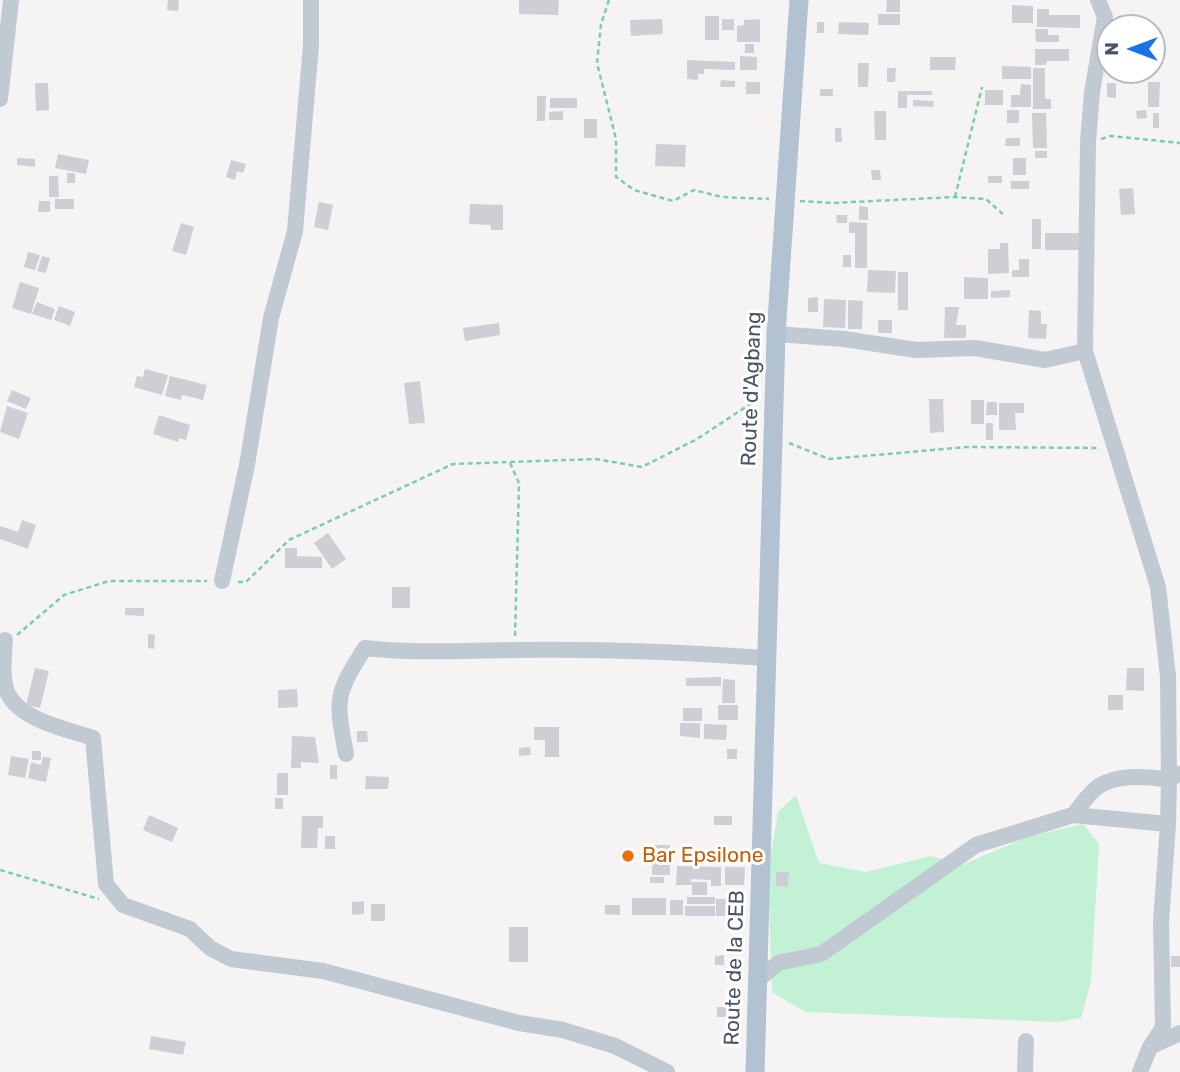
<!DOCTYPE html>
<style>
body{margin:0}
#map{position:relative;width:1180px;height:1072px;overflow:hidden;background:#f5f3f3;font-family:Rubik,sans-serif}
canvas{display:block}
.north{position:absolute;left:1096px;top:14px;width:70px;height:70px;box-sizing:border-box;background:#fff;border:2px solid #b7bbc0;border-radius:50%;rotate:270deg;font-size:19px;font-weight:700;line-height:28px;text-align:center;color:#4a5661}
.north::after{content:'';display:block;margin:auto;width:24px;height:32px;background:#1a73e8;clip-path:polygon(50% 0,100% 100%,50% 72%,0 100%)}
</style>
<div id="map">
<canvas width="1180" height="1072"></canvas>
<div class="north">N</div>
</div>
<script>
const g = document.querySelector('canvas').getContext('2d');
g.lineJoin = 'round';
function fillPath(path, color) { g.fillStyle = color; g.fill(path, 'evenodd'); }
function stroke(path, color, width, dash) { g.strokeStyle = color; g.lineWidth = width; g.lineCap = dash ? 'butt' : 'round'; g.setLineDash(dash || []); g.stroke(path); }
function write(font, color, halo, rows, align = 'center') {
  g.font = font + ' Rubik,sans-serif'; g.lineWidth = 6; g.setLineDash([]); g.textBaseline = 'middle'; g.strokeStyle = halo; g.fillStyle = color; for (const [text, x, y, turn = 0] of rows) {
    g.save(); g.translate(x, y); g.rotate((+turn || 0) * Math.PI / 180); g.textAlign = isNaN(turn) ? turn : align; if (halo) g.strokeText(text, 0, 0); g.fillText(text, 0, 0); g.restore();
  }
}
fillPath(new Path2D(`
 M796,795l23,68 47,9 65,-16 31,9 65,-28 56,-13 16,20 -8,138 -10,36 -23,4 -253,-10 -33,-20 -4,-119 10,-61z`), '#c3f1d5');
fillPath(new Path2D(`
 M168,0h11l-1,11 -11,-1z
 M519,0h40l-1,15 -39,-1z
 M887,0h13v12h-14z
 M1012,5l21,1v17h-21z
 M1037,9h12v6h31v13l-43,-1z
 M878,14h22v11h-22z
 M705,16h14v24h-14z
 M662,19l1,15 -32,2 -1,-16z
 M722,19h12v11h-12z
 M760,19v23h-23v-16l7,-1v-5z
 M817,22h7v11h-7z
 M839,22l30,1 -1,12 -30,-1z
 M1035,29h13v6h11v7h-23z
 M745,44h9v9h-9z
 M1035,49h34v12h-22l-1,4h-11z
 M740,56l17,1v13h-17z
 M930,57h26l-1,13h-25z
 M687,60l48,2v8l-31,-1v5h-6v6l-11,-1z
 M858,63h11l-1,24h-10z
 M1002,66l29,1v12h-29z
 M887,68h9l-1,14h-8z
 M1033,68h12v31h6v10h-18z
 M721,80l14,1v6h-15z
 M746,82h14v12h-14z
 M1148,82h12l-1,25h-11z
 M35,83h13l1,27 -13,1z
 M1107,83h9v15l-9,-1z
 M1021,84l10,1v22h-20v-12h9z
 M820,89h13v7h-13z
 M985,90h18v15h-18z
 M898,91h34v4h-25v13h-9z
 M537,96h9l-1,25h-8z
 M550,98h27v10h-27z
 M913,100l21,1 -1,6 -20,-1z
 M1007,110h12v13h-12z
 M1146,110l1,8 -10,1 -1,-8z
 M563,111v9h-14v-8z
 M874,111h12v29h-11z
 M1032,113h14l1,35h-14z
 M1153,113h6v15h-6z
 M584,119h13v19h-13z
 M835,128h6l1,14h-7z
 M1006,138h14v8h-15z
 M656,144l30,1 -1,22 -30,-1z
 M1035,151h12v7h-12z
 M58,154l31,6 -3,14 -31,-6z
 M17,158l18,1v8l-18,-2z
 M1013,158h13v17h-13z
 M231,160l15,4 -3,9 -6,-2 -2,9 -9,-3z
 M871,170h9l1,10h-9z
 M67,173h8v10h-8z
 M49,176h9l1,21h-10z
 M988,176h14v7h-14z
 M1011,181h18v8h-18z
 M1133,188l2,26 -14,1 -2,-26z
 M55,199h19v10h-19z
 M39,201h11v11h-12z
 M319,202l14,3 -5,25 -14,-3z
 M470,204l33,1v25h-12v-5l-22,-1z
 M859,206l9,1v13h-9z
 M836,215h11v8h-10z
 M1032,219h9v30h-9z
 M849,222l18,1v45h-12v-35h-6z
 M181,223l13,4 -8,28 -14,-4z
 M1045,233h34v17h-34z
 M1000,243h8l1,30 -21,1v-25h12z
 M28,252l12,3 -5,15 -11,-3z
 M843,255h8v12h-8z
 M42,256l8,2 -4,15 -9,-2z
 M1019,259h10v18h-17v-7h7z
 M868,270l28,1 -1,22 -28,-1z
 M898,272h10v38h-10z
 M964,277l24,1v21h-24z
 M20,282l19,6 -8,26 -19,-6z
 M1010,290v7l-19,1v-7z
 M818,297v15h-10v-14z
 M824,299l22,1 -1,28 -22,-1z
 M848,300l15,1 -1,28h-14z
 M37,302l18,7 -4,11 -19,-6z
 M59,306l16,6 -5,14 -16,-6z
 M945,307h14l-3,18h10v13h-22z
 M1029,310l12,1v13h6l-1,15 -18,-1z
 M878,320h14v13h-14z
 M499,323l1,12 -35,6 -2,-13z
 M145,369l23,6 -6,20 -28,-8 3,-11 6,1z
 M170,376l37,9 -4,15 -21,-5 -1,5 -16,-4z
 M420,381l5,42 -16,1 -5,-41z
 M12,390l19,8 -5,11 -19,-8z
 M929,399h14l1,33 -14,1z
 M971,400h13v24h-13z
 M987,402h10v13h-11z
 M999,403h25v10h-9l1,17h-17z
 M7,406l21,7 -9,26 -19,-7z
 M159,415l31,10 -4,15 -7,-2 -1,4 -25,-8z
 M986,423h7v17h-7z
 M22,520l14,5 -8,24 -28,-10v-13l18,6z
 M328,533l18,26 -14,10 -18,-26z
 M285,548h12v8l25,1v11h-37z
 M392,587h18v21h-18z
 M125,608h19v8l-19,-1z
 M148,634l7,1 -1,14 -6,-1z
 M35,668l14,3 -9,37 -14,-3z
 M1127,668h17v23l-18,-1z
 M721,677v9h-35v-8z
 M723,679l12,1v23h-13z
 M297,689l1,18 -20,1v-18z
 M1108,695h15v15h-15z
 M718,705h20v15h-20z
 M683,708h19v13h-19z
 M680,723h20v15l-20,-2z
 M704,724l23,1 -1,15 -22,-1z
 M534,727h25v30h-14v-17h-11z
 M357,731h10l1,11h-11z
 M292,736l23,1 4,26 -18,-1v6h-10z
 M530,747l1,8 -12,1v-8z
 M727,749h10v10h-10z
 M32,751h9v9h-9z
 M11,756l18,3 -4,19 -17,-3z
 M43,757l8,1 -5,24 -18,-4 3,-16 10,3z
 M330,765h7v14h-7z
 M277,773h11v22h-11z
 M366,776l23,1 -1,12h-23z
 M275,798h8v11h-8z
 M149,815l29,13 -6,14 -29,-12z
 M302,816h21v12h-5l-1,20h-16z
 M714,816h18v9h-18z
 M325,836h10v13h-10z
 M653,845h17v30h-18z
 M677,866l44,1v19h-10v-6l-20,-1v3h16v13h-15v-10h-16z
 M725,867h20l-1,18h-19z
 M776,872h13l-1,15 -12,-1z
 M650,877h14v6h-14z
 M687,897h28v7h-28z
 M632,898h34v17h-34z
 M716,899h12l-1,17h-11z
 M670,900h13v15h-13z
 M364,901v13l-12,1v-13z
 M371,904h14v17h-14z
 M605,905h15v10l-15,-1z
 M685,906h30v10h-30z
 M509,927h19v35h-19z
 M724,955v10h-9v-9z
 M1171,956h9v11h-9z
 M717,1007h9v10h-9z
 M151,1036l35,6 -3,13 -34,-6z`), '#cdcfd5');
stroke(new Path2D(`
 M609,0l-8,24 -4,39 19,76v38l18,13 39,11 21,-11 28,7 47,2
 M1101,139l10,-3 69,7
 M955,197l27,-110
 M800,201l32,2 123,-6 31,2 19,17
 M789,443l40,16 138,-12 133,1
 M510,463l9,20 -4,153
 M238,582h8l43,-42 164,-76 143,-5 46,8 55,-28 61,-40
 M17,635l47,-40 45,-14h98
 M0,870l99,29`), '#7ad0a6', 2.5, [5, 3.5]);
stroke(new Path2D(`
 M0,99l11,-99
 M776,334l68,5 72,11 59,-2 70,12 40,-9
 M222,581l25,-116 24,-147 24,-87 16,-186v-45
 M5,640c-1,16 -4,40 3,54 14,27 59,35 85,44l13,146 17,21 67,24 20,19 21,11 92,12 196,52 44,7 52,16 52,26
 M346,754c-10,-54 -12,-58 19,-106 52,6 102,2 154,2 82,-1 164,2 246,8
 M1073,815c8,-9 16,-23 26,-29 19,-12 49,-10 70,-6l-1,-104 -10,-89 -73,-236 3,-209 4,-50 13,-75 -7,-17
 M758,980l20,-17 43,-9 155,-109 97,-30 95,9 1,-44 9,-6
 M1150,1047l30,-14
 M1025,1072l1,-31
 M1140,1072l10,-25 13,-20 -2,-105 7,-98`), '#c1cad2', 16);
stroke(new Path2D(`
 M755,1072l21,-738 23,-334`), '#b3c2d1', 19);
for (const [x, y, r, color] of [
 [628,856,7,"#e8710a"]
]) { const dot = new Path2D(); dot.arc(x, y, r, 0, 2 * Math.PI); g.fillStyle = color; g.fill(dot); stroke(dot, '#fff', 2.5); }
write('21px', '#4a5661', '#fff', [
 ["Route d'Agbang",752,389,-88],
 ["Route de la CEB",735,968,-88]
]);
write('21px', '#c56008', '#fff', [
 ["Bar Epsilone",642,856]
], 'left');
</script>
